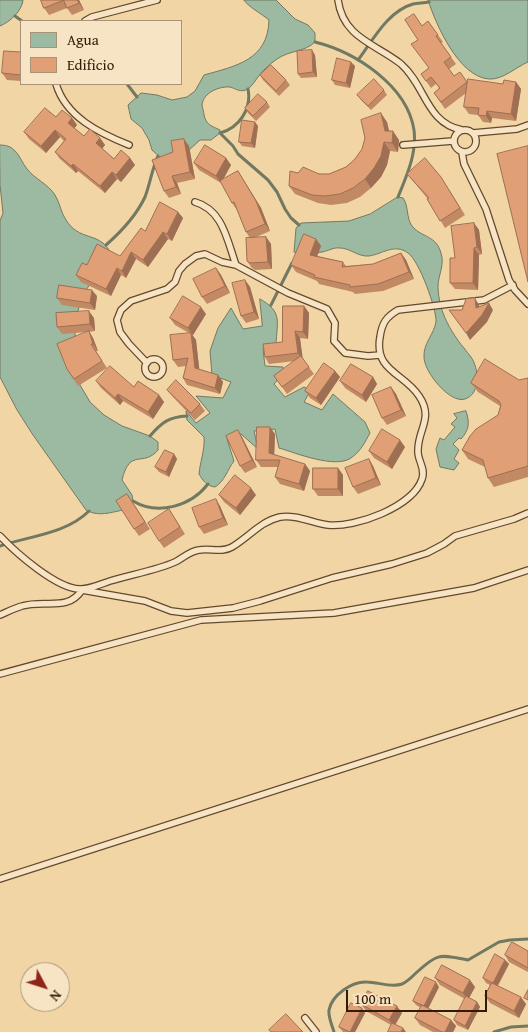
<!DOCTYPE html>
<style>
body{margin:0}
#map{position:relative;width:528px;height:1032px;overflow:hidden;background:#f2d5a5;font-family:"Gentium Book Plus",serif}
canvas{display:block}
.legend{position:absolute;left:20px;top:20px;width:162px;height:65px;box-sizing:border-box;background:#f7e4c4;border:1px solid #a99378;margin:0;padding:6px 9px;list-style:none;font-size:15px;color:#331a05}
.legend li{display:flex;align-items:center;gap:10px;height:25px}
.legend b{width:25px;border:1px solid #a99378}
.north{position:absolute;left:20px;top:962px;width:50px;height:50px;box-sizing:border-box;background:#f7e4c4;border:1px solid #a99378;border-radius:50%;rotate:130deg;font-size:14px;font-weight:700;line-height:20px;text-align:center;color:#331a05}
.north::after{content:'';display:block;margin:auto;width:18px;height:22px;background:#8f2418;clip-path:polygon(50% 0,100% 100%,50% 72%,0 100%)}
.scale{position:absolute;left:346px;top:990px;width:141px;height:22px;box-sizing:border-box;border:2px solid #331a05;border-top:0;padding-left:6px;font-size:15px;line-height:18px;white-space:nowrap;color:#331a05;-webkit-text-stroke:4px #f7e4c4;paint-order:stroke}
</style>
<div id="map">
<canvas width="528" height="1032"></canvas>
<ul class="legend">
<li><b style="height:14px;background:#9cb9a1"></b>Agua</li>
<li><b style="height:14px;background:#e19f76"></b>Edificio</li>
</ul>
<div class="north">N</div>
<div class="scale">100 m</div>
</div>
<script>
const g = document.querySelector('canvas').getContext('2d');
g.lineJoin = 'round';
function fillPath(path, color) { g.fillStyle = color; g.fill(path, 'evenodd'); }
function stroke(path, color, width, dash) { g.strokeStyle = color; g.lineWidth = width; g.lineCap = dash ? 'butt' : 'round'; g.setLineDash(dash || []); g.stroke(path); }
const water = new Path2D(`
 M0,0h23c-1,11 -13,22 -23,26z
 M244,0h32l19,19 13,6 7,8v9c-10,10 -25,8 -38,17 -7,5 -14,11 -19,18 -3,4 -6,9 -10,12 -8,4 -11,0 -18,-2 -10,-1 -26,5 -28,17 0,3 2,8 2,11 2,10 8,11 16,15v3l-9,7h-11l-12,11 -26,8 -10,-9 -3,-10 -7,-12 -11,-9 -3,-14 13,-12 16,2 15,5 15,-3 8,-6 9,-16c32,-9 64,-15 65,-55 -7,-6 -22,-14 -25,-20z
 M428,0h100v62c-12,5 -25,18 -39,17 -30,-2 -53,-54 -61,-79z
 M0,145c5,0 10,1 14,5 6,5 8,13 13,19 8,10 21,15 28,26 5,8 6,18 11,25 13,21 32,12 43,30l-10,22 -16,22 -8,27v34l5,30 10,17 14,13 18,11 28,10 8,6v8c-15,18 -28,-3 -36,30l10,15 1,6 -4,8c-15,2 -29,9 -43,1l-53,-75 -16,-25 -17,-33v-156l3,-8 -3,-28z
 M398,197l5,1c6,8 3,20 9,28 10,12 24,9 29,27 4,12 -3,22 -3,34 0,7 2,19 5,26 4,11 13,26 21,35 2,3 5,6 7,9 8,11 10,37 -6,42 -15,5 -41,-27 -41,-42 -1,-13 10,-23 12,-35 1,-12 -17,-62 -28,-69 -14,-10 -25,1 -39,3 -11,1 -19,-8 -29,-8 -6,-1 -12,3 -18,4 -8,1 -15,2 -23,3l-5,-3 2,-24 5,-5 48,-2 21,-7z
 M260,299c23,13 17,22 16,46l-13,4 2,17 18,1 1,6 -10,11 11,13 19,-10 7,3 -7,12 18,8 11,-16 32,28 5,11c-5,9 -9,18 -19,25 -16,11 -55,-5 -72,-10l-4,-19 -21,2 4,18 -17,-15 -14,5 7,22c-7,9 -9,20 -19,26 -8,-1 -12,-6 -16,-13 1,-12 6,-24 5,-37l-17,-17 -1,-9 10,12 14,-10 -14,-17 27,2 8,-16 -19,-7 -2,-24 8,-23 13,-20 12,21 19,-3z
 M466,411c4,12 3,19 -5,28l-2,-1 -6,6 6,6 -5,9 5,4 -5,7 -14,-3 -4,-18 4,-11 4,2 11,-13 -4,-3 6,-6 -3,-4z`);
fillPath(water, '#9cb9a1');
stroke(water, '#727963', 1);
stroke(new Path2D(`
 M15,16l7,5
 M315,42c40,10 92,43 99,88 3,24 -8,47 -16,67
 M358,60c15,-20 30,-49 55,-56 5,-1 10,-1 16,-2
 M127,84l10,13
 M248,89c4,20 -9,39 -28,44l13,13 5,8 30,26 9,12 8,17 6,9 8,7
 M106,245c16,-14 30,-29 39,-48 5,-13 7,-28 13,-41
 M271,305l21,-42
 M150,436c12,-14 19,-19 37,-20
 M133,501c25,15 58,5 75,-17
 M0,546c29,-10 66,-12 89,-35
 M334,1032c-2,-7 -6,-15 -5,-22 3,-15 23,-29 38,-28 11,0 24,6 35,2 5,-2 10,-7 15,-12 22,-20 23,-17 51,-12l31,-18 11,-2 18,-1
 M494,1032l17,-5 17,-1`), '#727963', 3);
const lane = new Path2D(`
 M338,0c5,38 38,44 63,64 25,22 25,59 61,66
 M85,21l7,-4 65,-17
 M56,84c10,33 43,49 73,61
 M454 141a11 11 0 1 1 22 0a11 11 0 1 1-22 0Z
 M473,133l44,-4 11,-4
 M403,145l50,-4
 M462,153l2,11 22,45 23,71 6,10 13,14
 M195,202c28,8 32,38 41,63
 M145 368a9 9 0 1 1 18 0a9 9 0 1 1-18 0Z
 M147,363l-18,-19 -9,-12 -3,-12 4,-10 10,-9 36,-12 8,-7 4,-11 6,-7 11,-8 9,-2 17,8 14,3 52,28 39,16 8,14 -1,18 11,12 23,3 12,-1
 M0,536c16,17 58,54 81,53 9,0 20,-5 29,-8 19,-6 48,-11 65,-19 8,-4 15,-11 24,-12 11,-2 23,3 33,-3 17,-10 29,-26 48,-30 15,-3 33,6 48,8 27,3 85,-18 94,-46 4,-11 -5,-19 -4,-29 0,-21 16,-32 1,-54 -15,-23 -45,-25 -39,-59 2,-14 6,-20 18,-27l86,-10 29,-15
 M0,615c7,-3 15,-7 22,-9 22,-7 46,6 60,-16l63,11 26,10 16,2 46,-5 27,-7 72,-23 60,-14 35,-11 17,-9 11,-8 59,-17 14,-6
 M0,674l201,-54 133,-7 140,-25 54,-18
 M0,879l528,-170
 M305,1018l11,14`);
stroke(lane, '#63492d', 8);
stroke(lane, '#f7e4c4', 5.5);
fillPath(new Path2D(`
 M41,0h38l5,10 -12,5 -5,-7 -18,7 -5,-7z
 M428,21l15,21 -2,1 15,21 -7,5 5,7 14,6 35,2 13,-2 5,7 -5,32 -24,-3 -1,5 -8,-1 -5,-7 -9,-1 -5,-7 2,-14 -21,16 -11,-16 5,-5 -3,-4 -5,4 -10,-14 8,-6 -7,-42z
 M21,52v29l-14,-1 -5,-7z
 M315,55l2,22 -16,1 -3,-4z
 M355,66l-5,22 -15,-3 -3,-5z
 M260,75l26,5 4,5 -11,11 -16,-16z
 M384,90l3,5 -16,15 -10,-10 -4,-5z
 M267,102l3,5 -14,14 -8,-8 -3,-5z
 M56,117l16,1 5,7 -3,3 10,8 16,2 5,7 -3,4 12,10 16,-1 5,7 -14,17 -4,-3 -12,14 -27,-22 -2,2 -16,-14 -5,-7 9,-11 -4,-4 -14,16 -17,-14 -5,-7z
 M387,122l2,9 10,9 -1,12 -8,-1 -3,14 -6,12 -10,11 -11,9 -13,6 -16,2 -13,-2 -23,-9 -6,-8 9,-13 31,1 17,-7 9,-8z
 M258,126l-3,22 -13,-2 -3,-4z
 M189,146l6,33 -18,4 4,11 -12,4 -5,-7 9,-39z
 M226,158l5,7 -8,15 15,-9 23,37 9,23 -16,7 12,-1 5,7 1,25 -17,1 -3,-2 -5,-7 3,-23 -4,-6 -9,-22 -5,-7 -11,-21v1l-22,-13 -5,-7z
 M407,174l34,3 24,38 -20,13 -17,-29z
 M178,212l5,6 -11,23 -4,-2 -20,28 -12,-8 -10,19 -5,-3 -10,21 -30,-14 -5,-7 11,-10 33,-9 25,-25z
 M474,223l5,7 3,24 -3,1 -1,35 -23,-1 -5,-6 5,-25z
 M316,239l5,7 -4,10 26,6 3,4 27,-2 28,-11 5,7 8,19 -31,12 -28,3 -2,-2 -34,-8 -2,-3 -21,-9 -5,-7z
 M216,268l5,7 9,18 -23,11 -5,-7z
 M245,280l5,7 9,32 -13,4 -5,-7z
 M97,296l-2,14 -33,-5 -5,-7z
 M304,306l5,7 -1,26 -8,-1 2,20 12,16 -27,20 -13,-18 21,-15 -26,3 -4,-7 17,-15z
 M206,314l-13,21h-1l4,5 3,29 19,6 5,7 -3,12 -33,-9 -4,-7 3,-12 -8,1 -5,-7 16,-27 -14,-8 -5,-7z
 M94,318l1,13 -6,1 4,6 5,13h-2l11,17 -29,18 -11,-17 21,-37 -26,2 -5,-7z
 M335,371l5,6 -19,28 -11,-7 -5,-7z
 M373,377l4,7 -11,18 -21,-14 -5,-7z
 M528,378v99l-34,10 -6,-9 -3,-11 -17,-8 -6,-9 36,-35 2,-9 -22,-14 -7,-9 48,-3z
 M96,381l38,6 25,8 5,7 -11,17 -30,-18 -3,4 -19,-17z
 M391,387l5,7 10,22 -19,9 -5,-7z
 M167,390l33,14 5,7 -10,9 -23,-24z
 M275,434l-1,21 31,9 5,7 -6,20 -24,-7 -5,-7 3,-10h-17l-5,-7z
 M242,437l15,30 -12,6 -5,-7z
 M405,447l-13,22 -18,-11 -5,-7z
 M174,454l3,5 -8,18 -10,-5 -4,-5z
 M369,459l4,7 8,19 -23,9 -5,-7z
 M338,468l5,7v21h-25l-5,-7z
 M219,495h37l-16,20 -16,-13z
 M132,501l18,28 -11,7 -5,-7z
 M220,506l8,19 -24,9 -5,-7z
 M169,509l16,25 -21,14 -5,-7z
 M528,951v21l-19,-10 -4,-7z
 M505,960l4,4 -11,22 28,18 -7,14 -29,-15 -5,-7 5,-11 -4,-2 -3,-5z
 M435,978l40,9 -6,11 8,4 3,5 -12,23 -11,-5 -3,-5 11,-21 -25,-14z
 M439,987l-11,21 23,12 5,6 -3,6h-20l-13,-7 -5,-7 6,-10 -5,-3 -3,-4z
 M361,1004l41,9 -6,11 -5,1 -25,-14z
 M365,1013l-10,19h-12l-4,-5z`), '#c28965');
fillPath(new Path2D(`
 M77,0h2l5,10 -5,-7z
 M312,50l3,5 2,22 -4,-5z
 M351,62l4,4 -5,22 -4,-5z
 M516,82l5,7 -5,32 -5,-7z
 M487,111l5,7 -1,5 -5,-7z
 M381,113l6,9 4,18 -6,-9z
 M72,118l5,7 -4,5 -5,-7z
 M255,122l3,4 -3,22 -4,-5z
 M55,130l5,7 -14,16 -5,-7z
 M393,131l6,9 -1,12 -6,-9z
 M100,138l5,7 -4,5 -5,-7z
 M184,139l5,7 6,33 -5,-7z
 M384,142l6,9 -3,14 -6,12 -10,11 -6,-9z
 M130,158l5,7 -14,17 -5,-7z
 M226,158l5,7 -10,18 -5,-7z
 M73,164l5,7 -2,2 -5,-7z
 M238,171l23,37 9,23 -5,-7z
 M112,172l5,7 -12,14 -5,-7z
 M172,176l5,7 4,11 -5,-7z
 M178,212l5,6 -11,23 -5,-7z
 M474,223l5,7 3,24 -5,-7z
 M163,232l5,7 -20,28 -5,-7z
 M266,237l5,7 1,25 -4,-7z
 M316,239l5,7 -6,16 -5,-7z
 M474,248l5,7 -1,35 -5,-7z
 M131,252l5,7 -10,19 -4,-7z
 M401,253l5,7 8,19 -5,-7z
 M117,268l4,7 -10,21 -5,-7z
 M216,268l5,7 9,18 -5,-7z
 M245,280l5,7 9,32 -5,-7z
 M92,290l5,6 -2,14 -5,-7z
 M475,298l4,7 2,10 -5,-7z
 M489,303l4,7 -6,12 -17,18 -4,-7z
 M304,306l5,7 -1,26 -5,-7z
 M201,307l5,7 -13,21 -5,-7z
 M89,311l5,7 1,13 -5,-7z
 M89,331l4,7 5,13 -5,-7z
 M295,331l5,7 3,22 -5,-7z
 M191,333l5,7 4,35 -5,-7z
 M335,371l5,6 -19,28 -5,-7z
 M218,375l5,7 -3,12 -5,-6z
 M373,377l4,7 -11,18 -4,-7z
 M391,387l5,7 10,22 -5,-6z
 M118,394l5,7 -3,4 -5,-7z
 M159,395l5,7 -11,17 -5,-7z
 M270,427l5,7 -1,26 -5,-7z
 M238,430l4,7 15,30 -5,-7z
 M400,440l5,7 -13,22 -5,-7z
 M174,454l3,5 -8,18 -3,-5z
 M369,459l4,7 8,19 -5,-7z
 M305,464l5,7 -6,20 -5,-7z
 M338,468l5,7v21l-5,-7z
 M251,488l5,7 -16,20 -4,-7z
 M216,499l4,7 8,19 -5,-7z
 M505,960l4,4 -13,24 -3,-5z
 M470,980l5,7 -7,13 -5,-7z
 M436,982l3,5 -12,24 -4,-5z
 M521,997l5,7 -7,14 -5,-7z
 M477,1002l3,5 -12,23 -3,-4z
 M397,1006l5,7 -8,13 -5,-6z
 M362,1008l3,5 -10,19h-5z
 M451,1020l5,6 -3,6h-8z
 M403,1028l3,4h-5z`), '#9e6f53');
const building = new Path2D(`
 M41,0h23l-20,8z
 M64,0h13l2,3 -12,5z
 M414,14l8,12 6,-5 10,14 -2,1 15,21 -7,5 10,14 6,-4 7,10 -26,20 -7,-9 6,-5 -9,-11 -5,4 -5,-7 8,-6 -18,-24 7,-4 -13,-20z
 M312,50l1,22 -15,2 -1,-23z
 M4,51l17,1v23l-19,-2z
 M337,58l14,4 -5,21 -14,-3z
 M271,65l15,15 -10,11 -16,-16z
 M374,79l10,11 -16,16 -11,-11z
 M468,79l35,5 1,-4 12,2 -5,32 -24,-3 -1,5 -8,-1 1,-7 -15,-1z
 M258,94l9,8 -14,14 -8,-8z
 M45,108l11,9 6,-7 10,8 -4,5 16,13 6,-7 10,9 -4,5 18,16 7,-9 9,8 -14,17 -4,-3 -12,14 -27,-22 -2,2 -16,-14 11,-13 -11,-9 -14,16 -17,-14z
 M381,113l4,18h8l-1,12 -8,-1 -3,14 -7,12 -9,11 -12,9 -13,6 -15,2 -13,-1 -23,-9 1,-15 8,2 5,-6 16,7h10l17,-7 9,-8 7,-10 3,-11 -4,-18z
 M242,120l13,2 -4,21 -12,-1z
 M184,139l6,33 -18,4 4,11 -12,4 -12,-31 21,-8 -2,-11z
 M205,145l21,13 -10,18 -22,-13z
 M528,146v136l-31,-128z
 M425,158l16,19 19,31 -20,13 -13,-22 2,-1 -22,-24z
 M238,171l18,30 9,23 -19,8 -12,-30 -2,1 -12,-22z
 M160,202l18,10 -11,22 -4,-2 -20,28 -12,-8 -9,19 -5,-3 -11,21 -30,-14 6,-12 5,2 10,-21 23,12 21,-28 4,3z
 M474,223l3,24 -3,1 -1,35h-23v-25h5l-4,-32z
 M304,234l12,5 -6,16 33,7 -1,5 31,-3 28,-11 8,19 -31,12 -28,3v-2l-36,-8 1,-2 -24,-10z
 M266,237l2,25 -18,1 -3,-2 -1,-23z
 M216,268l9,18 -23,11 -9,-18z
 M245,280l9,32 -13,4 -9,-33z
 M59,285l33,5 -2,13 -33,-5z
 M183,296l18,11 -13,21 -18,-10z
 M475,298l1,10 13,-5 -7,12 -16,18 -17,-23h13l4,-11z
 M283,306h21l-1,26 -8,-1 3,22 -33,4 -2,-13 19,-2z
 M89,311l1,13 -33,3 -1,-14z
 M89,331l4,13h-2l11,17 -28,18 -7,-10 -10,-25z
 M191,333l4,35 23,7 -3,13 -32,-10 5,-20 -15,2 -3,-25z
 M301,356l8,11 -27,20 -8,-11z
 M485,359l34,21 9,-2v88l-40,12 -5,-18 -21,-10 8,-14 6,-7 22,-14 3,-10 -2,-4 -28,-18z
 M324,363l11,8 -19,27 -11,-7z
 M351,364l22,13 -11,18 -22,-14z
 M110,366l24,21 4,-6 21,14 -11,17 -30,-18 -3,4 -19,-17z
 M176,380l24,24 -9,9 -24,-23z
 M391,387l10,23 -19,8 -10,-23z
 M257,427h13l-1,26 36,11 -6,20 -24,-7 5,-17h-24z
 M382,429l18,11 -13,22 -18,-11z
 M238,430l14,30 -12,6 -14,-30z
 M165,450l9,4 -8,18 -11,-5z
 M369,459l7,19 -23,9 -8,-19z
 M313,468h25v21h-25z
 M235,475l16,13 -15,20 -17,-13z
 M127,494l18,28 -11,7 -18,-28z
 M216,499l7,19 -24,9 -7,-19z
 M169,509l11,18 -21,14 -11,-18z
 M512,942l16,9v17l-23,-13z
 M495,954l10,6 -12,23 -10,-5z
 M442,965l28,15 -7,13 -28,-15z
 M425,977l11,5 -12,24 -11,-5z
 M492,983l29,14 -7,14 -29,-15z
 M528,990v10l-4,-2z
 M368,991l29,15 -8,14 -28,-16z
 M466,996l11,6 -12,24 -11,-6z
 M351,1003l11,5 -12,24 -11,-5z
 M422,1005l29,15 -6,12h-3l-27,-14z
 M286,1014l15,16 2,2h-32l-2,-2z
 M392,1023l11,5 -2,4h-13z`);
fillPath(building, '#e19f76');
stroke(building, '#9e6f53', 1);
</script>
